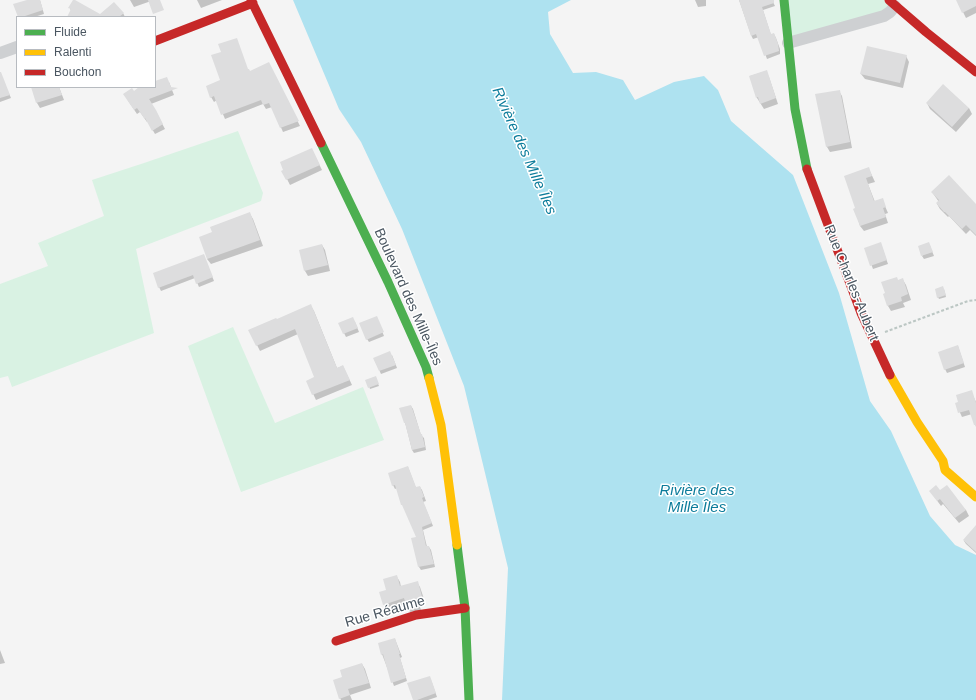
<!DOCTYPE html>
<meta charset="utf-8">
<style>
body{margin:0}
#map{position:relative;width:976px;height:700px;overflow:hidden;background:#f4f4f4;font-family:Arial,sans-serif}
canvas{display:block}
.legend{position:absolute;left:16px;top:16px;width:140px;height:72px;box-sizing:border-box;background:#fff;border:1px solid #b7bbc0;margin:0;padding:5px 7px;list-style:none;font-size:12px;color:#4a5661}
.legend li{display:flex;align-items:center;gap:8px;height:20px}
.legend b{width:20px;border:1px solid #b7bbc0}
</style>
<div id="map">
<canvas width="976" height="700"></canvas>
<ul class="legend">
<li><b style="height:5px;background:#4caf50"></b>Fluide</li>
<li><b style="height:5px;background:#ffc107"></b>Ralenti</li>
<li><b style="height:5px;background:#c62828"></b>Bouchon</li>
</ul>
</div>
<script>
const g = document.querySelector('canvas').getContext('2d');
g.lineJoin = 'round';
function fillPath(path, color) { g.fillStyle = color; g.fill(path, 'evenodd'); }
function stroke(path, color, width, dash) { g.strokeStyle = color; g.lineWidth = width; g.lineCap = dash ? 'butt' : 'round'; g.setLineDash(dash || []); g.stroke(path); }
function write(font, color, halo, rows, align = 'center') {
  g.font = font + ' Arial,sans-serif'; g.lineWidth = 3; g.setLineDash([]); g.textBaseline = 'middle'; g.strokeStyle = halo; g.fillStyle = color; for (const [text, x, y, turn = 0] of rows) {
    g.save(); g.translate(x, y); g.rotate((+turn || 0) * Math.PI / 180); g.textAlign = isNaN(turn) ? turn : align; if (halo) g.strokeText(text, 0, 0); g.fillText(text, 0, 0); g.restore();
  }
}
fillPath(new Path2D(`
 M784,0h113l-19,16 -90,27z
 M238,131l25,62 -2,8 -125,48 18,84 -142,54 -4,-11 -8,2v-94l48,-18 -10,-23 66,-27 -12,-36 52,-17z
 M233,327l42,96 88,-36 21,53 -143,52 -53,-146z`), '#d9f2e3');
fillPath(new Path2D(`
 M293,0h278l-23,12 2,22 23,39 23,-1 27,8 12,20 39,-18 30,-6 14,14 13,31 62,54 46,118 31,108 21,30 39,85 25,29 21,10v145h-474l6,-132 -44,-182 -62,-157 -41,-87 -22,-33z`), '#aee2f0');
fillPath(new Path2D(`
 M31,0h9l4,14 -10,3h-15z
 M130,0h24l-20,7z
 M197,0h25l-21,8z
 M695,0h15h-4v6l-8,1z
 M739,0h33l3,6 -12,4 8,25 3,-1 2,4 4,11v5l-13,5 -8,-22 -6,2 -2,-4z
 M957,0h19v13l-10,5z
 M70,8l30,8 23,-3 2,4h-57l3,-6z
 M906,56l3,6 -6,26 -38,-9 -4,-5z
 M271,68l29,58 -17,6 -11,-25 -6,2 -3,-5 -38,15 -8,-19 -3,2 -3,-5 37,-27 2,2z
 M766,71l3,6 9,27 -14,5 -7,-11 -7,-22z
 M155,82h14l5,13 -23,9 7,12 7,13 -10,5 -7,-12h-1l-7,-10 -3,2 -10,-15 6,-7 10,-5h12z
 M0,87l7,2 4,9 -11,4z
 M32,87h27l5,13 -24,8 -3,-5z
 M839,91l3,5 10,52 -22,4 -3,-5z
 M927,103l42,5 3,6 -16,18 -26,-23z
 M314,154l8,16 -32,15 -7,-14z
 M869,169l6,13 -7,2 7,18 7,-3 6,14 -3,1 3,9 -24,8 -4,-5 -5,-17z
 M932,192l44,13v31l-6,-6 -4,4 -17,-18 -1,1 -8,-8 -3,-5 2,-2z
 M250,214l3,5 10,27 -52,18 -4,-5 6,-26z
 M322,245l3,5 5,21 -22,5 -3,-5 -5,-20z
 M930,246l4,10 -10,3 -2,-3z
 M882,247l6,17 -15,5 -8,-21z
 M204,256l10,25 -15,6 -4,-9 -34,13 -2,-4z
 M903,280l3,5 5,15 -8,3 2,4 -14,4 -3,-5 10,-25z
 M944,289l2,8 -7,2 -1,-2z
 M311,306l3,5 23,57 6,-2 9,19 -36,15 -9,-19 8,-3 -17,-44 -38,17 -10,-20z
 M377,319l7,17 -15,6 -2,-3z
 M355,322l4,10 -13,5 -2,-4z
 M958,346l7,21 -18,6 -2,-4z
 M392,355l5,13 -16,6 -7,-15z
 M375,377l4,9 -9,3 -3,-9z
 M971,391l5,11v25l-4,-13 -10,3 -6,-13 3,-1z
 M411,406l2,3 8,26 3,3 2,12 -12,3 -2,-3 -6,-24 -6,-17z
 M408,467l8,21 4,-1 2,3 4,11 -3,1 10,24 -10,4 4,17h2l2,3 4,17 -14,3 -2,-3 -2,-29 -20,-50 -2,1 -2,-4z
 M930,491h10l26,19 3,6 -10,7 -16,-19 -2,2z
 M976,535v18l-10,-9 -2,-3z
 M397,577l3,5 1,5 16,-5 3,5 5,15 -6,2 2,6 -11,2 -4,-8 -20,6 -2,-6 3,-13z
 M395,639l7,18 -2,1 7,23 -13,5 -12,-32z
 M0,650l5,13 -5,1z
 M362,664l3,5 6,19 -21,7 2,5h-11l-1,-2 3,-20z
 M431,680l6,17 -9,3h-14z`), '#0003');
fillPath(new Path2D(`
 M27,0h13l3,10 -21,7h-4l-5,-13z
 M73,0h2l25,14 14,-12 10,11 -5,4h-52l4,-8 -3,-1z
 M148,0h12l4,10 -11,4z
 M739,0h35v3l-12,4 9,27 3,-1 4,11 1,7 -15,5 -8,-22 -5,2z
 M956,0h20v6l-14,7z
 M237,38l11,31h1l1,2 19,-9 30,59 -19,7 -11,-25 -6,2 -2,-5 -40,15 -7,-19 -4,2 -4,-12 14,-6 -9,-25 10,-3 -3,-8z
 M867,46l40,9 -7,28 -40,-9z
 M767,70l9,28 -16,6 -2,-7 -2,1 -7,-22z
 M0,72h1l9,23 -10,3z
 M167,77l4,10 7,1 -29,11 7,11 7,14 -11,7 -7,-13h-1l-7,-10 -3,2 -11,-16 9,-6 2,3 5,-4h16v-6z
 M943,84l26,24 -17,19 -26,-24z
 M31,87h28l3,8 -26,8z
 M840,90l10,52 -24,5 -11,-53z
 M312,148l8,17 -34,15 -5,-9 2,-1 -3,-8z
 M869,167l3,9 -6,2 8,23 9,-3 3,9 -3,1 3,9 -26,9 -7,-17 2,-1 -11,-32z
 M949,175l27,29v31l-10,-10 -4,4 -17,-17h-1l-8,-9 3,-3 -8,-8z
 M250,212l10,28 -53,19 -8,-22 13,-5 -2,-5z
 M881,242l6,18 -17,6 -6,-18z
 M929,242l4,10 -12,4 -3,-10z
 M322,244l6,21 -24,6 -5,-21z
 M204,254l9,23 -17,7 -3,-9 -35,13 -5,-15z
 M897,277l1,3 5,-2 5,16 -7,3 1,4 -15,5 -4,-12 2,-1 -4,-11z
 M943,286l3,9 -9,3 -2,-9z
 M311,304l26,64 6,-3 7,15 -38,15 -6,-14 8,-4 -19,-48 -39,17 -8,-16 28,-12 1,1z
 M377,316l7,16 -18,8 -7,-17z
 M353,317l5,11 -15,6 -5,-11z
 M958,345l6,18 -20,7 -6,-18z
 M390,351l6,14 -17,6 -6,-13z
 M376,376l3,8 -11,4 -3,-8z
 M972,390l4,13v22h-2l-5,-15 -11,3 -3,-10 3,-1 -2,-7z
 M411,405l10,29h1l3,13 -13,3 -7,-27h-1l-5,-15z
 M408,466l8,21 4,-1 4,11 -2,1 10,25 -10,4 4,19h3l5,18 -16,3 -7,-29 5,-1 -14,-32h-1l-6,-20 -3,1 -4,-13z
 M936,485l4,5 7,-5 19,25 -11,8 -15,-19 -3,2 -8,-10z
 M976,525v27l-13,-12z
 M397,575l3,11 18,-5 4,16 -5,2 2,6 -12,3 -3,-10 -21,7 -4,-13 7,-2 -3,-11z
 M395,638l5,16h-1l7,24 -15,5 -8,-29 -2,1 -3,-12z
 M362,663l7,20 -21,6 2,6 -11,4 -6,-19 9,-3 -2,-7z
 M430,676l6,17 -19,7h-4l-6,-17z`), '#ddddde');
stroke(new Path2D(`
 M885,332l83,-31 8,-1`), '#bcc7c4', 2, [3, 2]);
stroke(new Path2D(`
 M788,43l96,-27 6,-4 5,-6
 M0,53l17,-6`), '#ced0d2', 12);
stroke(new Path2D(`
 M784,0l11,109 12,60
 M321,143l67,139 38,85 3,11
 M457,545l8,63 4,92`), '#4caf50', 9);
stroke(new Path2D(`
 M890,375l27,47 26,39 2,9 31,27
 M429,378l12,47 16,120`), '#ffc107', 9);
stroke(new Path2D(`
 M251,0l70,143
 M889,0l37,32 50,40
 M155,41l98,-38
 M807,169l54,144 29,62
 M336,641l80,-26 49,-7`), '#c62828', 9);
write('14px', '#4a5661', '#fff', [
 ["Rue Charles-Aubert",851,283,68],
 ["Boulevard des Mille-Îles",408,297,66],
 ["Rue Réaume",385,612,-16]
]);
write('italic 15px', '#0c7c9b', '#fff', [
 ["Rivière des Mille Îles",524,151,66],
 ["Rivière des",697,491],
 ["Mille Îles",697,508]
]);
</script>
